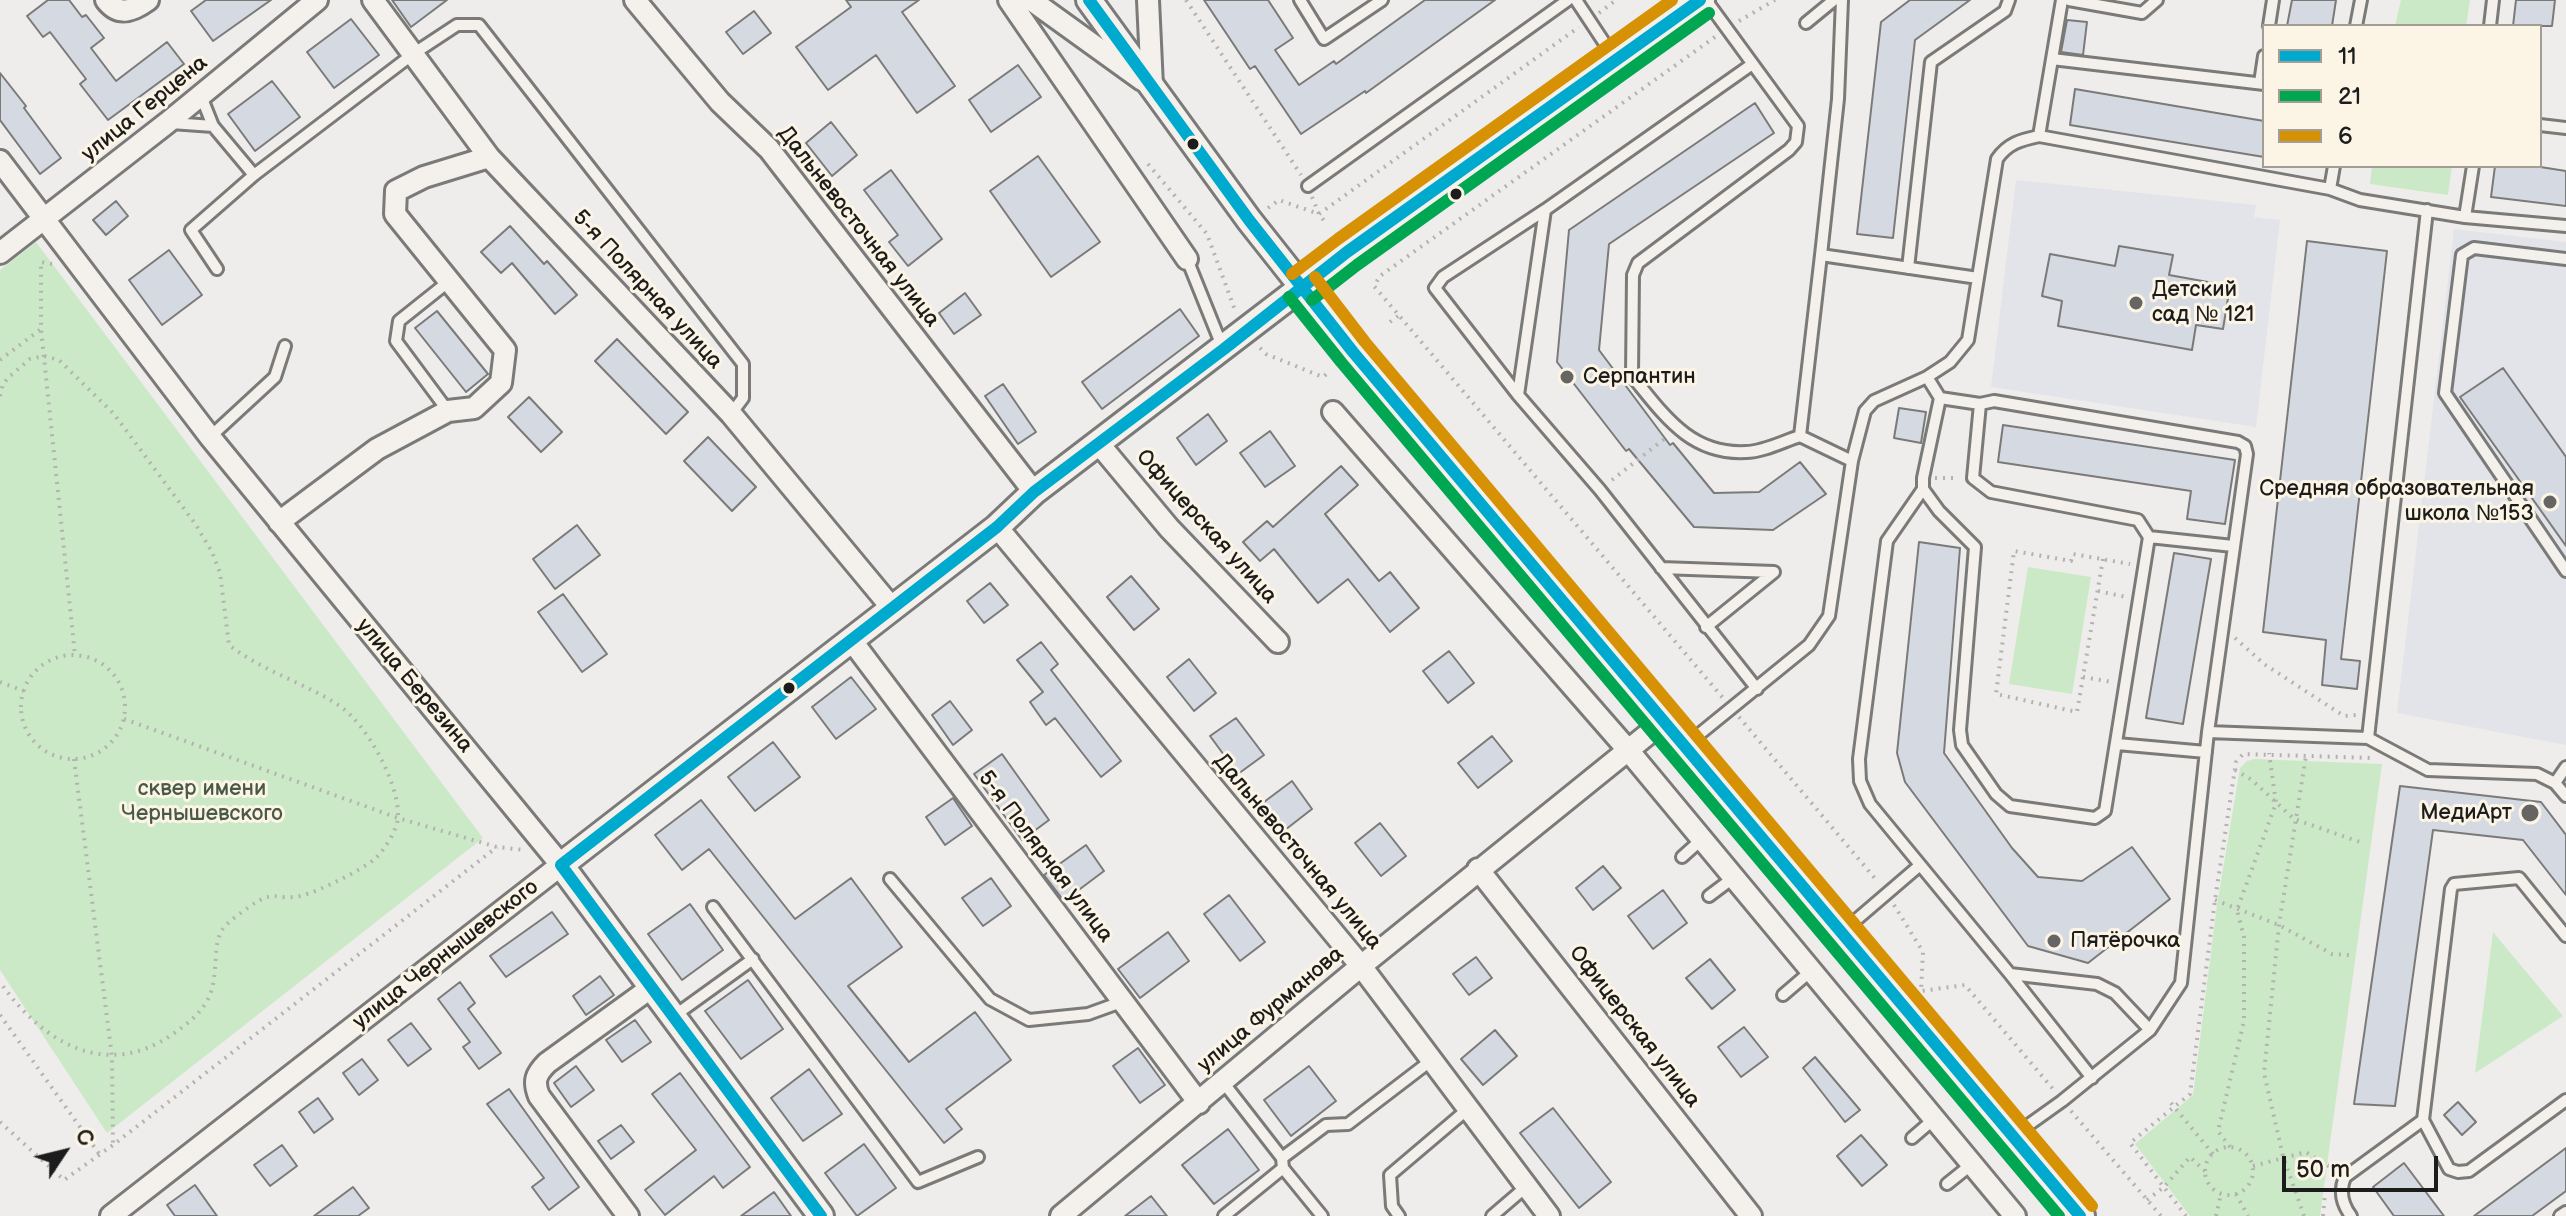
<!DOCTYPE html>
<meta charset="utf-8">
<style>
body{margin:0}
#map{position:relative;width:2566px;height:1216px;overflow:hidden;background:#eeedeb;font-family:"Balsamiq Sans",sans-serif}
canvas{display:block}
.legend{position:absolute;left:2262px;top:24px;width:280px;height:144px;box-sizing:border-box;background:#fcf5e5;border:2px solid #a29e95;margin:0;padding:10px 14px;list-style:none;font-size:24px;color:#1c1c1c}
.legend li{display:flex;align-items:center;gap:16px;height:40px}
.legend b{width:40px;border:2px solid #a29e95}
.north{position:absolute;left:24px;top:1112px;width:80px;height:80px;-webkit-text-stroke:6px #fcf5e5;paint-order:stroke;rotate:55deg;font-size:22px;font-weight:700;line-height:32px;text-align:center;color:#1c1c1c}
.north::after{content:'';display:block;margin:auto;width:28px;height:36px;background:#1c1c1c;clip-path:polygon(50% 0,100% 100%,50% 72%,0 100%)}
.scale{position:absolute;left:2282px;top:1156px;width:156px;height:36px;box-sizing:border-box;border:4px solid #1c1c1c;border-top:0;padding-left:10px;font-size:24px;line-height:28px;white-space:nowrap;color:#1c1c1c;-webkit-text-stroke:6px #fcf5e5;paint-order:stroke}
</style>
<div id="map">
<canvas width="2566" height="1216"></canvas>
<ul class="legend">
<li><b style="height:10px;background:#00a9ce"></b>11</li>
<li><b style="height:10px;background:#00a651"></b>21</li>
<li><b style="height:10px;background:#d69104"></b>6</li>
</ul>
<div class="north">С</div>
<div class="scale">50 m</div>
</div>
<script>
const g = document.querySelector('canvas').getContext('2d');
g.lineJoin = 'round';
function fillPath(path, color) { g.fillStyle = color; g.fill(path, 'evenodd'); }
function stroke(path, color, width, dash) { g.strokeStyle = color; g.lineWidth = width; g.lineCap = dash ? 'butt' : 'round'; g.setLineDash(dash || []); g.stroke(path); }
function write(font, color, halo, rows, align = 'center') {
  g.font = font + ' "Balsamiq Sans",sans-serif'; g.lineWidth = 6; g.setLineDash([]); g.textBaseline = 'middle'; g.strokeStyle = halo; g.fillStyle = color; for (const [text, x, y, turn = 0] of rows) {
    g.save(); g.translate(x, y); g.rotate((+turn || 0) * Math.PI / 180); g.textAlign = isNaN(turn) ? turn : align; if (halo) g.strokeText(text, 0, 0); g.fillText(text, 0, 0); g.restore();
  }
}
fillPath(new Path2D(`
 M2016,180l240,25 -2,12 26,3 -24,207 -265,-40z
 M2454,229l112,13v503l-169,-32z`), '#e2e4ea');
fillPath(new Path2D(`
 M2401,0h69l-4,26h-71z
 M2372,166h80l-4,29 -78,-11z
 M36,242l447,596 -376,295 -107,-163v-700z
 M2028,567l63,10 -19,117 -63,-10z
 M2255,759l127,5 -62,452h-130l-55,-72 58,-49 24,-190 23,-137 7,-7z
 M2493,932l70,84 -88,57z`), '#cbe9c7');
const building = new Path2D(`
 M48,0h21l13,17 4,-2 18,23 -13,10 25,33 51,-39 17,22 -76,56 -28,-36 6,-5 -36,-47 -7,5 -16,-21z
 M206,0h65l-58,41 -22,-30z
 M392,0h55l-36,27z
 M846,0h73l-17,12 53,74 -38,27 -41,-58 -48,35 -32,-43 55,-40z
 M1204,0h64l25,38 -18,12 24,35 35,-24 2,3 89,-64h70l-129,93 -1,-2 -64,43 -46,-68 -5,3z
 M1910,0h60l-55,40 -22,198 -36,-4 24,-212z
 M2292,0h44l-4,26h-45z
 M2516,0h39l-3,26h-39z
 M754,11l17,22 -28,21 -17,-22z
 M351,19l28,36 -45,33 -27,-36z
 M2067,20l20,2 -4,33 -22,-3z
 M1018,65l23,32 -50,35 -22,-32z
 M0,73l26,33 -2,2 37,50 -21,16 -40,-54z
 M272,81l28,36 -45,34 -27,-37z
 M2075,89l189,32v36l-194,-32z
 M1755,103l19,30 -165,111 -10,106 71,95 3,-2 41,50 45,-1 41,-30 26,32 -53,36 -79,-3 -65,-78 -3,2 -69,-89 12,-132z
 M831,122l26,33 -25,21 -26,-33z
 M1038,156l62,86 -49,35 -61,-86z
 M2495,166h39l32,5v35l-75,-9z
 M891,170l51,69 -34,27 -19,-24 9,-7 -34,-45z
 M116,201l12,15 -22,19 -13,-15z
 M510,226l34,38 3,-3 30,34 -22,19 -43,-51 -11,10 -20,-21z
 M2307,241l80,10 -46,408 19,2 -3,28 -35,-4 4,-45 -63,-8z
 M2119,246l54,9 -4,20 61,11 -7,43 -27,-4 -4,25 -134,-24 4,-25 -20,-5 8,-42 65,12z
 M169,250l33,45 -40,30 -33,-45z
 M965,293l16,22 -27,19 -15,-21z
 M1180,309l19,27 -97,73 -20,-27z
 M437,311l51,63 -22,18 -51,-64z
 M617,339l71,73 -22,22 -71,-73z
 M2503,368l63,89v89l-106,-149z
 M1003,384l33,48 -18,12 -33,-48z
 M529,397l33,35 -21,20 -33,-35z
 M1899,408l27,4 -5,31 -27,-5z
 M1208,414l19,27 -31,24 -19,-27z
 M2003,425l232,35 -10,64 -38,-5 4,-28 -193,-29z
 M1270,431l25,35 -30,21 -25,-34z
 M708,437l48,50 -24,24 -48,-50z
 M1341,466l17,19 -33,29 54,67 11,-9 29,36 -29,24 -42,-53 -30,24 -44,-54 -14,12 -17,-19 24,-21 6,6z
 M577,525l23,30 -45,34 -22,-30z
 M1919,542l41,6 -16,205 68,95 26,29 44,4 50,-34 38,52 -82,64 -60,-17 -123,-164 -8,-29z
 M2174,553l37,6 -28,165 -37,-6z
 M1131,576l28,33 -25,21 -27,-33z
 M990,583l18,22 -24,18 -17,-22z
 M563,594l44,60 -25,18 -44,-60z
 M1041,642l17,22 -7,6 70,91 -20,16 -46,-59 -9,7 -16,-23 13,-10 -26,-32z
 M1449,651l25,32 -26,20 -25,-32z
 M1189,659l27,34 -22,18 -27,-34z
 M851,677l25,32 -40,30 -24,-32z
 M950,701l22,29 -19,15 -21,-30z
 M1236,718l28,37 -26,19 -28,-38z
 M1492,736l20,25 -34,27 -20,-25z
 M773,742l27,35 -45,34 -27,-34z
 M1002,754l47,66 -27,20 -48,-66z
 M1292,781l20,28 -27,21 -21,-28z
 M2400,786l141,16 25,33v60l-43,-55 -90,-10 -38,276 -41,-2z
 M953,798l19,28 -27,19 -19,-28z
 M701,800l94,119 56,-41 51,69 -54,39 61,76 66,-50 36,48 -65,49 16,20 -18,14 -235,-294 -27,21 -27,-35z
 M1380,823l26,33 -25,20 -26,-33z
 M1086,845l18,26 -40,30 -20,-26z
 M1603,866l18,22 -28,22 -17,-22z
 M991,878l20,28 -28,20 -21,-28z
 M1663,890l24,33 -34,26 -25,-33z
 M1229,895l36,47 -25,19 -36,-47z
 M690,904l33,46 -41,30 -34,-46z
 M552,912l16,22 -62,43 -16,-21z
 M1168,932l21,29 -49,37 -22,-29z
 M1476,957l16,21 -23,17 -16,-21z
 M1710,959l25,31 -23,19 -26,-31z
 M600,976l14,19 -28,20 -13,-19z
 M748,980l35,49 -42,30 -36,-48z
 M460,982l15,21 -7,6 33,44 -22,16 -16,-22 7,-5 -32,-43z
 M635,1020l16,22 -29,20 -16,-22z
 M411,1023l20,26 -23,17 -20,-26z
 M1744,1027l24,30 -27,20 -23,-30z
 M1495,1030l22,26 -34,29 -22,-26z
 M1138,1048l27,37 -25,18 -27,-37z
 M1815,1057l45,53 -15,12 -42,-54z
 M362,1059l16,21 -19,15 -16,-22z
 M576,1066l18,24 -23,17 -17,-24z
 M1309,1066l27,35 -45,35 -27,-36z
 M809,1069l33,45 -39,27 -32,-43z
 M680,1073l70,94 -27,21 -9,-12 -49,39 -20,-25 51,-40 -44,-56z
 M509,1089l70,98 -30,23 -17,-23 12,-9 -57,-74z
 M318,1098l15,21 -19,14 -15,-21z
 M2458,1102l18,20 -14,13 -18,-20z
 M1553,1108l58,74 -32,26 -59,-75z
 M621,1125l13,17 -23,17 -13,-18z
 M1228,1129l31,41 -45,34 -32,-39z
 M1861,1135l26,30 -25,21 -25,-30z
 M864,1144l32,44 -39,28 -32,-43z
 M282,1145l15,21 -27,20 -16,-21z
 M2566,1148v43l-34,25h-58z
 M2404,1163l40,53h-50l-21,-29z
 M195,1185l22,31h-42l-8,-11z
 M353,1187l16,21 -11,8h-44z
 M774,1192l17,24h-50z
 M1151,1196l16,20h-42z`);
fillPath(building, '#d5d9e1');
stroke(building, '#7a7a79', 2);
const service = new Path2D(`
 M1300,0l24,39 58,-39
 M1576,0l39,59
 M1706,0l92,126 -2,16 -7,8 -151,113 -5,12 -1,101c32,39 58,79 114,76 17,0 38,-11 54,-16l52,25
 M1842,0l-4,99 -17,156 157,23
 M2069,0l73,13 15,-13
 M1806,23l28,-23
 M2269,26l4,-26
 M2356,26l5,-26
 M2490,26l3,-26
 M2052,59l212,25
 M1751,65l-206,145 -102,67 -8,11 83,107 82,95 157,199
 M2260,83l4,-27
 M201,96l12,30 41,49
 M171,123l42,3
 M2540,125l26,3
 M2039,136l291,53 4,-23
 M1308,186l260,-186
 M2330,189l30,11 105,17 8,-51
 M2465,217l101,9
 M1187,259l35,87
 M2566,259l-92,-11 -12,7 -17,138 121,178
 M1908,268l23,-206 74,-51 4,-11
 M217,269l-26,-39 63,-55 159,-121 44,-29h22l264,339v34l-12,16
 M1927,377l13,21 40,6 14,-3 244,41 7,4 2,8 -39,278 -27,251 -31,47 -88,71 -49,35
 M1518,395l27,-185
 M1940,398l-17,80v11l-36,52 -28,218 1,22 10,23 140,170 82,104
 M1980,404l-7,74 18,14 147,28 11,17 84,9
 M448,411l-52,-70 3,-20 49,-39
 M1800,436l21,-181
 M210,437l65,-60 10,-31
 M1923,489l16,22 36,36 -15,183 2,15 34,49 14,12 85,12 10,-7 44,-274
 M1661,568l113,4
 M1706,627l68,-55
 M2208,732l160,6 60,32 109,4 18,9 11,13
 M2368,738l59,-528
 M2117,744l89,8
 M1686,745l123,-100 20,-29 23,-155 13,-50 9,-10 53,-24 23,-15 18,-22 29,-181c11,-16 24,-19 42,-23l23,-136
 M2555,783l11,-16
 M1682,857l19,-17
 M890,879l100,120 39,21 59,-6 36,-13
 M1709,896l24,-18
 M713,907l205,275 60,-25
 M1842,932l77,-66
 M2566,936l-47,-58 -65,6 -3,5 -28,231 26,49 9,3 11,-1 97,-71
 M2010,974l87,10 18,9 35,37
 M1783,995l28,-24
 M674,1016l79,-57
 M1223,1082l59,76 44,-33 22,-1 85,-65
 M1912,1138l22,-19
 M1283,1168l39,48
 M1947,1184l25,-20
 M1224,1216l59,-48 -1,-10
 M1399,1216l-7,-10 -2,-31 79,-67
 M1492,1216l35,-30
 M2351,1216c-9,-12 -12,-25 -6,-39l78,-57
 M2560,1216l6,-4`);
const minor = new Path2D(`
 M106,0c13,17 27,11 42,0
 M373,0l116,157 242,257 161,194
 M635,0l85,102 49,47 265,343
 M1009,0l178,259
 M1031,0l111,80
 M1148,0l4,86
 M0,161l210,276 351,428 -450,351
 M0,253l167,-130 150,-123
 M1333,412l295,338 387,466
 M1099,444l70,84 109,114
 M279,522l98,-73 71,-38 26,-3 27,-25 4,-33 -110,-136 1,-23 28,-14 65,-20
 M997,527l364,439 188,250
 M852,641l347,462
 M1478,869l273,347
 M628,1216l-89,-120c-6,-15 -3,-22 8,-33l105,-76
 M1061,1216l300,-250 302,-244`);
const tertiary = new Path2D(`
 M821,1216l-260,-351 436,-338 37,-35 268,-205 -53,-67 -160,-220`);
const secondary = new Path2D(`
 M1700,0l-353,252 -45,35 51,65 727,864`);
stroke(service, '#7a7a79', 16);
stroke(minor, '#7a7a79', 26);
stroke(tertiary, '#7a7a79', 30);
stroke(secondary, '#7a7a79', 34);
stroke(new Path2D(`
 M1186,0l115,175
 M1599,13l17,-13
 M1739,21l36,-21
 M1715,37l-335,239 -6,10 349,412
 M1148,164l59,70 29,79
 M1312,197l7,17 8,11
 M1268,208l11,-8 40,14 260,-187
 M52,264l-11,-2v67l34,326
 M1390,322l8,-6
 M1260,348l6,6 57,23 6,-5
 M0,360l41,-31
 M0,396l3,-12 6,-7 21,-18 14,-3 15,4 55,54 82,111 16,27 8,21 9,72c35,27 76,38 111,61 27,19 59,77 58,110 0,13 -13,33 -22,42 -14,12 -58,34 -76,38 -25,5 -25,-8 -51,11 -8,6 -21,14 -27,23 -11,19 -2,48 -15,71 -9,15 -20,23 -34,33 -68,47 -131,8 -173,-52
 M1935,478h24
 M1612,480l56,-44
 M2103,559l-26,153 -81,-18 18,-143 57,10 2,-7 57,10
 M2098,591l28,6
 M2235,638l29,26 80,52 13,-1
 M21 707a52 52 0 1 1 104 0a52 52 0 1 1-104 0Z
 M2083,677l29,5
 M0,682l24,9
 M1739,717l139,165
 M124,719l274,99 99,29 27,3
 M74,759l38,298 1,88
 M2235,770l17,10 42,39 66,23
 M2215,900l64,25 53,29 17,1
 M1894,905l29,47 -2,39 44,-6 88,104
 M0,1015l100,140
 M2171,1103l42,51
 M2071,1111l90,105
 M0,1122l64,58 49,-35 384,-298
 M2230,1147l-12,-16 26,-110v-84l-7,-27 39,-107 -7,-50
 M2205 1171a24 24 0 1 1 48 0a24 24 0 1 1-48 0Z
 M2253,1166l53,-14 29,18
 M2236,1194l12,22
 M2147,1200l17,-13 26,-30 15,14
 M2186,1216l-56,-73 60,-49 25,-194 21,-138 7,-8 130,4
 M2216,1216l5,-22
 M2304,1216l-21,-60 -19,-83 15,-148 27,-169
 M2323,1216l2,-22`), '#b4b2b0', 4, [2, 6]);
stroke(service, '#f4f1ec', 10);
stroke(minor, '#f4f1ec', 20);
stroke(tertiary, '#f4f1ec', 24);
stroke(secondary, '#f4f1ec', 28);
stroke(new Path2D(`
 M1089,0l160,220 104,132 727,864
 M821,1216l-260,-351 436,-338 37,-35 190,-143 123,-97 353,-252`), '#00a9ce', 12);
stroke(new Path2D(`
 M1289,297l52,65 718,854
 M1312,300l45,-35 352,-252`), '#00a651', 12);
stroke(new Path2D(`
 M1292,274l46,-35 334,-239
 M1315,277l50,65 727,864`), '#d69104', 12);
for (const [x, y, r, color] of [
 [1193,144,7,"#1c1c1c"],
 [1456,194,7,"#1c1c1c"],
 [2136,303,8,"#666564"],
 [1567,377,8,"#666564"],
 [2550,502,8,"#666564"],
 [789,688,7,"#1c1c1c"],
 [2530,813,10,"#666564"],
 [2054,941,8,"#666564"]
]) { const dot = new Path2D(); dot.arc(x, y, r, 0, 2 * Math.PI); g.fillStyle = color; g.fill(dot); stroke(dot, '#fcf5e5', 3); }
write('22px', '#1c1c1c', '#fcf5e5', [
 ["улица Герцена",145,109,-39],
 ["Дальневосточная улица",858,227,52],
 ["5-я Полярная улица",647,290,47],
 ["Офицерская улица",1206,527,48],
 ["улица Березина",414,686,50],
 ["Дальневосточная улица",1297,852,50],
 ["5-я Полярная улица",1045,857,53],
 ["улица Чернышевского",446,955,-38],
 ["улица Фурманова",1271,1010,-40],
 ["Офицерская улица",1634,1027,52]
]);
write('22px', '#1c1c1c', '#fcf5e5', [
 ["Детский",2152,290],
 ["сад № 121",2152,315],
 ["Серпантин",1583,377],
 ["Средняя образовательная",2534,489,"right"],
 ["школа №153",2534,514,"right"],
 ["МедиАрт",2512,813,"right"],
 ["Пятёрочка",2070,941]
], 'left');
write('22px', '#485947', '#fcf5e5', [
 ["сквер имени",202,789],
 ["Чернышевского",202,814]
]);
</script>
